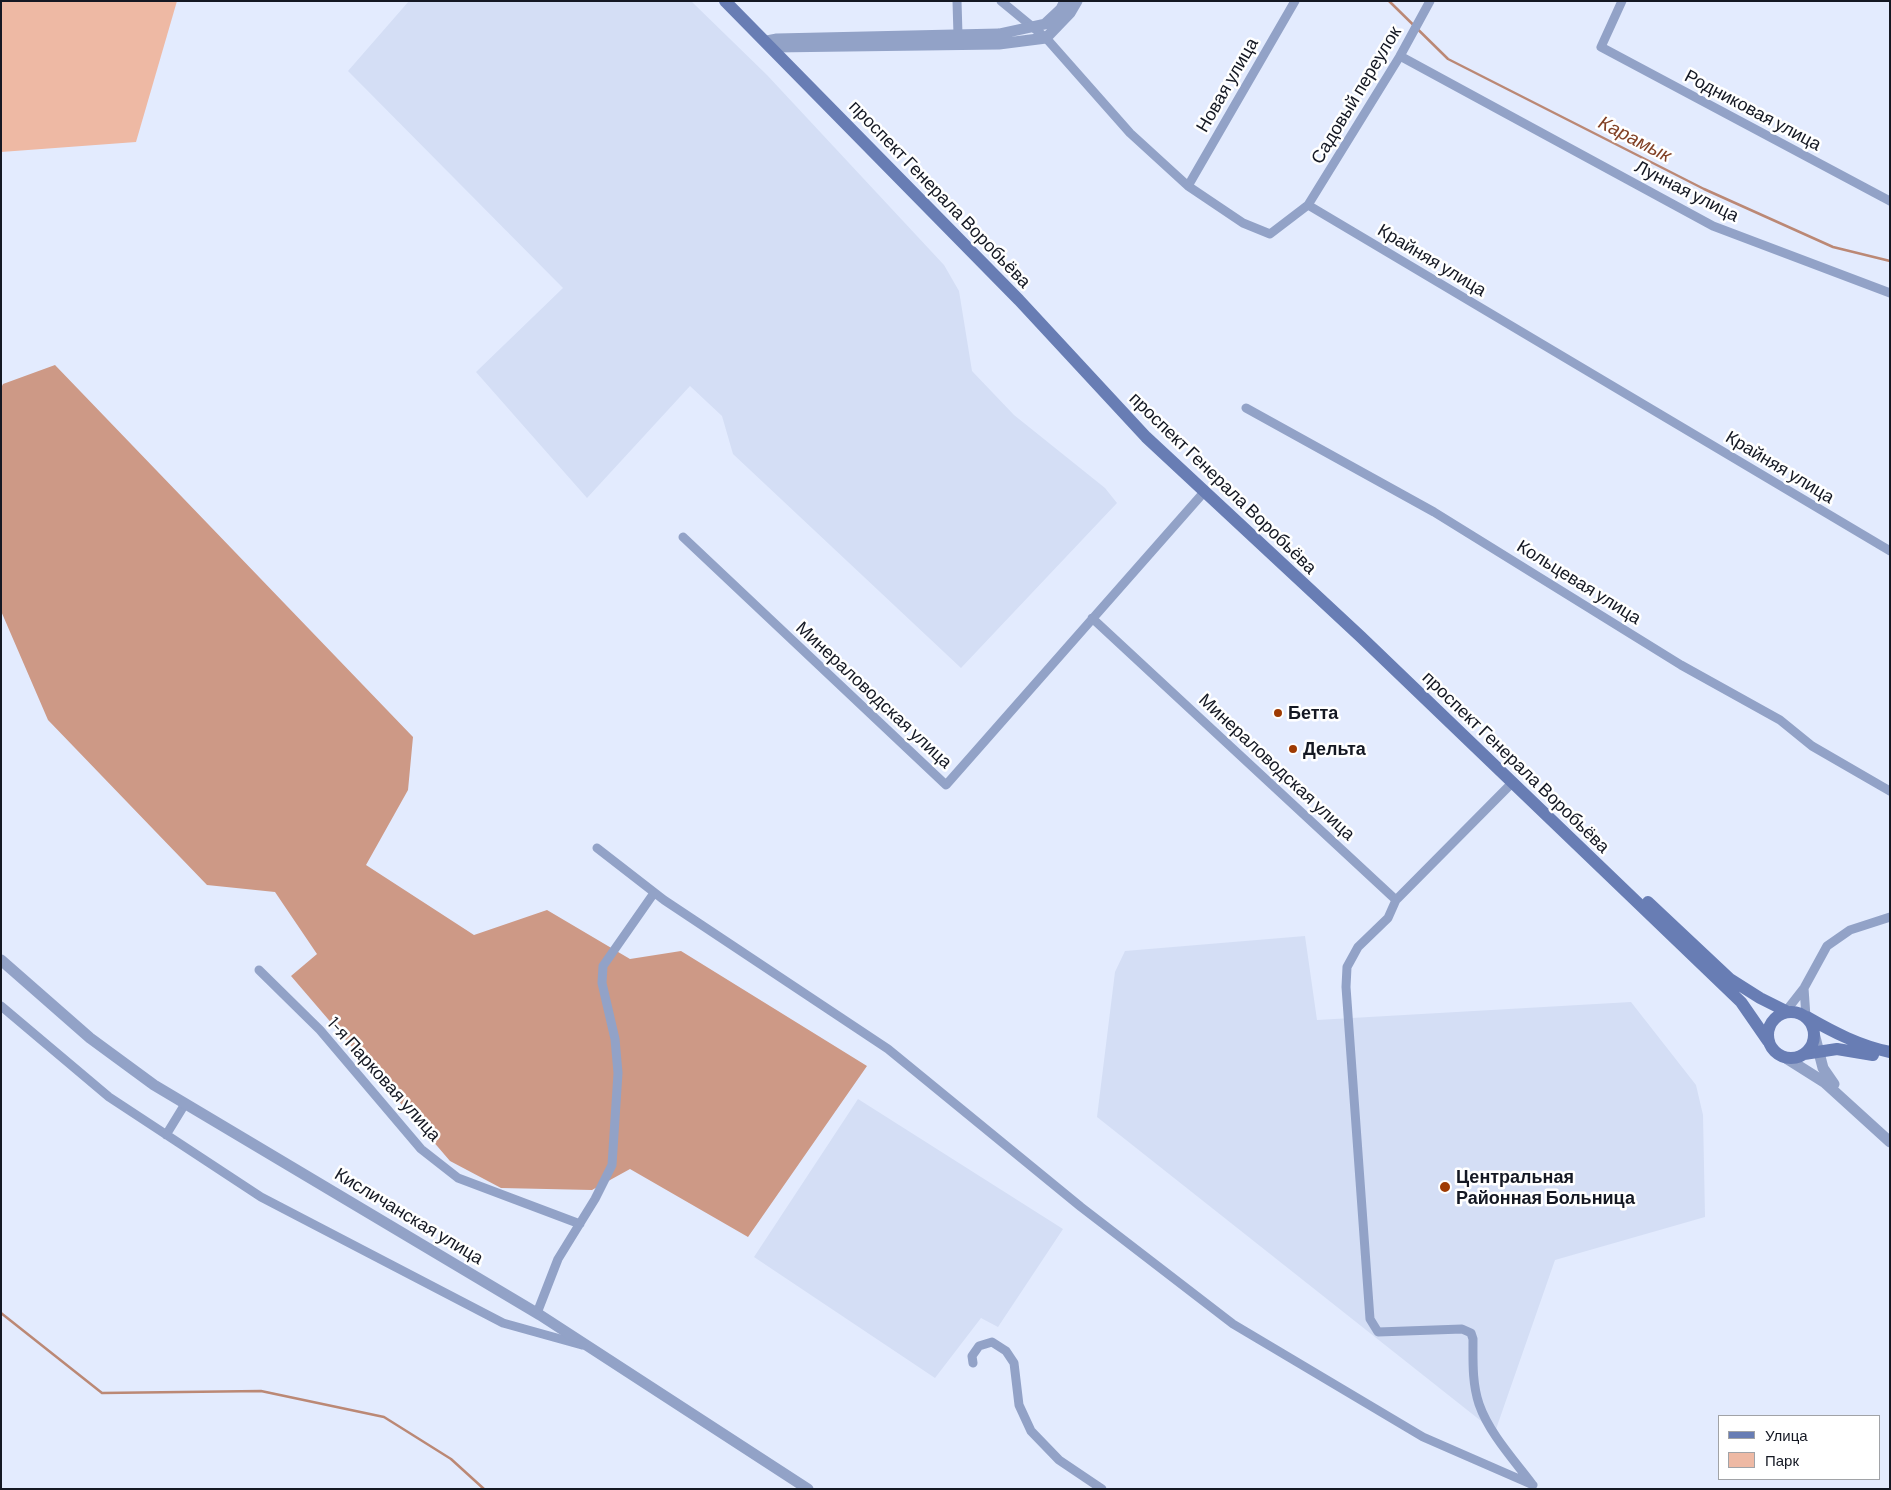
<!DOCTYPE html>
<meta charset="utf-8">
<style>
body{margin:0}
#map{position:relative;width:1891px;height:1490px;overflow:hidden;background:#e3ebfe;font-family:Barlow,sans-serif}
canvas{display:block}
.frame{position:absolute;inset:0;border:2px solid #141823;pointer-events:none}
.legend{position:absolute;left:1718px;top:1415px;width:162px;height:65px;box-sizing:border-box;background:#fff;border:1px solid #a1a3a7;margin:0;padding:6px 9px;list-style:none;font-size:15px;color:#141823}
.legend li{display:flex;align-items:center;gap:10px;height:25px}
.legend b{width:25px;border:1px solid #a1a3a7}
</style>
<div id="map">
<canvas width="1891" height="1490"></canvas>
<div class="frame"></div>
<ul class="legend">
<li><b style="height:6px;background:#687db4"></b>Улица</li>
<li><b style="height:14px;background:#eeb9a4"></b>Парк</li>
</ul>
</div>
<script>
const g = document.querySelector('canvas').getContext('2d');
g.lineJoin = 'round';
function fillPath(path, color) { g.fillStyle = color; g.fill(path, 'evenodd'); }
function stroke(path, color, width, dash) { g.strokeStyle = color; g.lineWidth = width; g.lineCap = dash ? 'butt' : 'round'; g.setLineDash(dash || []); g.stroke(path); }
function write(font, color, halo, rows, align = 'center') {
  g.font = font + ' Barlow,sans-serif'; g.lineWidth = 5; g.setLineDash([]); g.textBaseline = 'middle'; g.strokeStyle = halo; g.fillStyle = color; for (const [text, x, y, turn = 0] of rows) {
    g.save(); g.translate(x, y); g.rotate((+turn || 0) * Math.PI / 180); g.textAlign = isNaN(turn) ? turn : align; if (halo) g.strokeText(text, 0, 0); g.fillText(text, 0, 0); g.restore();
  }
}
fillPath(new Path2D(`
 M409,1h282l76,74 177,190 15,26 13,80 42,44 91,73 12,15 -156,165 -228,-214 -11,-38 -32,-30 -103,112 -111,-126 87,-84 -215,-217z
 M1305,936l12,84 314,-18 65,83 7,30 2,102 -150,43 -60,172 -398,-315 18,-145 10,-21z
 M858,1099l205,130 -65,98 -17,-9 -46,60 -181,-121z`), '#d4def5');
fillPath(new Path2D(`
 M1,1h176l-41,141 -135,10z`), '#eeb9a4');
fillPath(new Path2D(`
 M55,365l358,372 -5,53 -42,75 108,70 73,-25 83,49 51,-8 186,115 -119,171 -118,-68 -38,21 -91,-2 -51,-27 -159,-185 26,-22 -42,-62 -68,-7 -159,-165 -47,-109v-223l2,-4z`), '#cd9986');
stroke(new Path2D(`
 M1389,1l59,58 256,130 129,58 57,14
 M1,1313l101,80 159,-2 123,26 67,42 33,30`), '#bb8875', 2.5);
stroke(new Path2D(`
 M957,1l1,34
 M1001,1l45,37 84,95 58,53 55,37 27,11 38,-29 582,346
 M1622,1l-21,46 289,154
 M1400,56l313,170 177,67
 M1188,186l107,-185
 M1308,205l92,-149 30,-55
 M1246,408l188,104 247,153 99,55 32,26 78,45
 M683,537l263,248 259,-294
 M1092,618l304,282
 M1513,782l-117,118 -8,18 -30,29 -11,20 -1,20 24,332 8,13 84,-3 9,4 2,6c0,22 -1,44 6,65 10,29 35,56 53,80
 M597,848l67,52 224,149 193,158 152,117 190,113 110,48
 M259,970l61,60 101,119 37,29 122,46
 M1804,988l2,29
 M1,1006l108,91 152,100 242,126 79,22
 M1786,1011l18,-23 23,-42 23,-16 40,-13
 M166,1135l19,-31
 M537,1313l21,-54 37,-60 17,-34 6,-92 -3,-34 -13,-56 1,-17 51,-73
 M973,1363l-1,-7 7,-10 13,-4 14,9 8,12 5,42 12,26 28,29 43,29`), '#92a2c7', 9);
stroke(new Path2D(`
 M767,41l10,-2 222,-5 46,-10 16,-15 4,-8
 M773,47l226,-3 47,-6 24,-25 7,-12
 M1,960l89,78 64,47 386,230 268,174
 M1814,1033l9,35 11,16
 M1786,1058l38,24 66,60`), '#92a2c7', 11);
stroke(new Path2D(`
 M725,1l294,299 127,137 215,200 380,365 27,39
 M1648,902l82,77 30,19 26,13
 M1768 1035a23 23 0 1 1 46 0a23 23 0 1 1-46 0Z
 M1807,1017c26,15 53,29 83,35
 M1804,1054l33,-5 36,6`), '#687db4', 12);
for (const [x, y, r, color] of [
 [1278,713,5,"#9e3a03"],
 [1293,749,5,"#9e3a03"],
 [1445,1187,6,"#9e3a03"]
]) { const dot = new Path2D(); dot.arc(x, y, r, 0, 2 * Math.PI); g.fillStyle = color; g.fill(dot); stroke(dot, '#fff', 2); }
write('18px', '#141823', '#fff', [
 ["Новая улица",1227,85,-60],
 ["Садовый переулок",1356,95,-59],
 ["Родниковая улица",1753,110,28],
 ["Лунная улица",1687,191,27],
 ["проспект Генерала Воробьёва",940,194,46],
 ["Крайняя улица",1432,260,31],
 ["Крайняя улица",1780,467,31],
 ["проспект Генерала Воробьёва",1223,483,44],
 ["Кольцевая улица",1579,582,32],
 ["Минераловодская улица",874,695,43],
 ["проспект Генерала Воробьёва",1516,762,44],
 ["Минераловодская улица",1277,767,43],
 ["1-я Парковая улица",384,1079,48],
 ["Кисличанская улица",409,1216,31]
]);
write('bold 18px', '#141823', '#fff', [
 ["Бетта",1288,713],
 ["Дельта",1303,749],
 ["Центральная",1456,1177],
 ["Районная Больница",1456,1198]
], 'left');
write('italic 19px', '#814025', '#fff', [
 ["Карамык",1635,139,27]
]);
</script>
